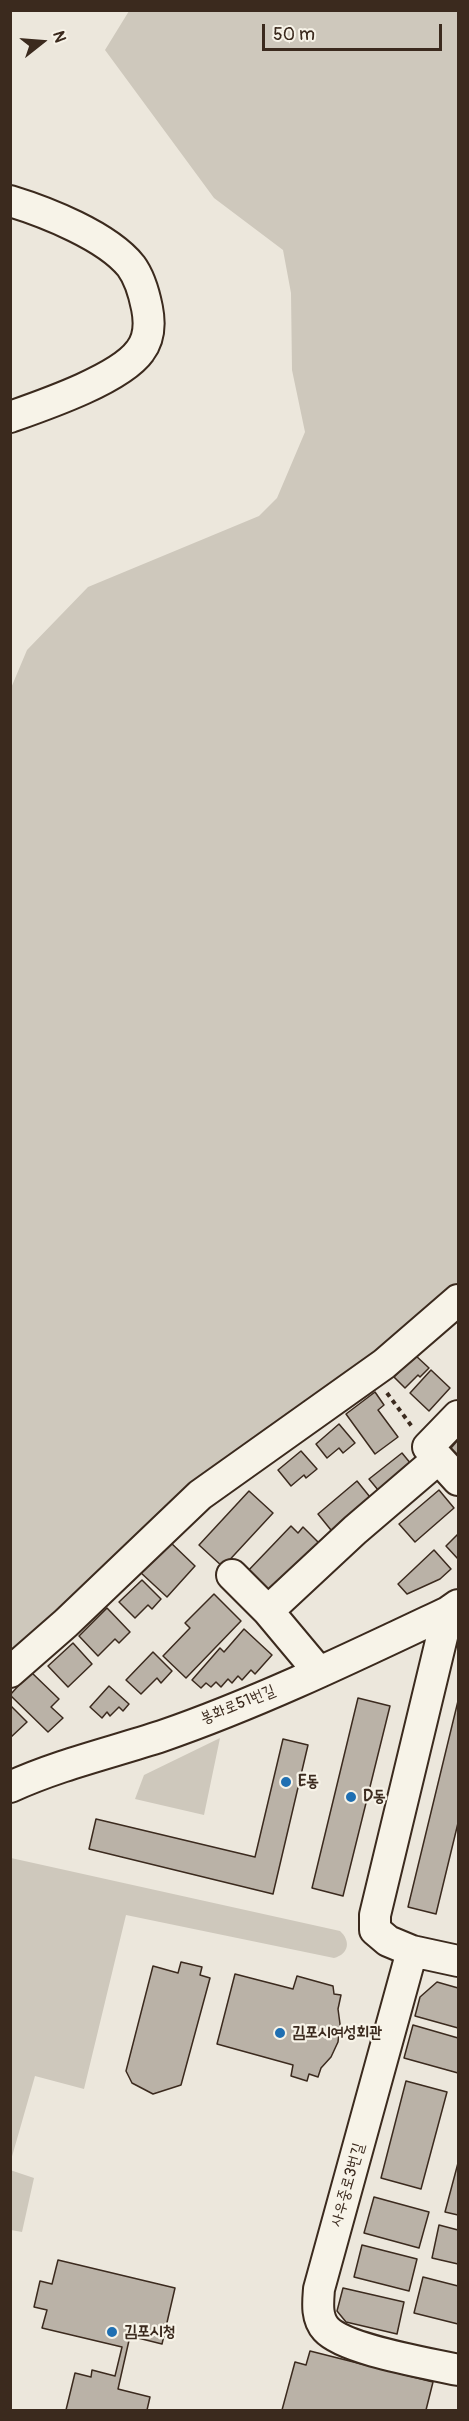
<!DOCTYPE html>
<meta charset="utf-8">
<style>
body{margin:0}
#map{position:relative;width:469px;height:2421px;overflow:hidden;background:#ece7dc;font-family:Pangolin,sans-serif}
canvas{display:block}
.frame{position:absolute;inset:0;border:12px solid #3b2a1e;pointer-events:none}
.north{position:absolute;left:12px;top:12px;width:60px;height:60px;-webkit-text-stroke:4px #f7f3e8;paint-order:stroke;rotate:73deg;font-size:16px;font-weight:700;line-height:24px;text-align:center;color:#3b2a1e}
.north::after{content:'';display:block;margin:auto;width:21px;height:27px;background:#3b2a1e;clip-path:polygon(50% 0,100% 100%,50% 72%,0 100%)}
.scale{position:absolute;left:262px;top:24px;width:180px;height:27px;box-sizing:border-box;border:3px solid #3b2a1e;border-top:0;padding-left:8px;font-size:18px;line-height:21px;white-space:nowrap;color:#3b2a1e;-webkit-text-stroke:4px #f7f3e8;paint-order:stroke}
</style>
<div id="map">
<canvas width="469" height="2421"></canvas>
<div class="frame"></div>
<div class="north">N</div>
<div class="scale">50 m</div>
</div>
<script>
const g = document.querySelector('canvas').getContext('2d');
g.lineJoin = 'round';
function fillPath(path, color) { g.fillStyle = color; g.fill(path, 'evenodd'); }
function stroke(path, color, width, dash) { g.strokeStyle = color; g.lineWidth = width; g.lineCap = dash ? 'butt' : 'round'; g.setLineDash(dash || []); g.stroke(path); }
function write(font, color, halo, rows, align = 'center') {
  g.font = font + ' Pangolin,"Poor Story",sans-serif'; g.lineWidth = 4.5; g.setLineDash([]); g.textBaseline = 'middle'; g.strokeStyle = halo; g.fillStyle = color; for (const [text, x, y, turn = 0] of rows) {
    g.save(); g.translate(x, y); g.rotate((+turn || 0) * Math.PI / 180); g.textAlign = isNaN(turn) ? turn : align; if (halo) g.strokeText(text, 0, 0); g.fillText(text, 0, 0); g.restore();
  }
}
fillPath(new Path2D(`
 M129,11h329v1280l-447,371v-974l16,-38 61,-63 171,-71 18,-18 28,-66 -13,-62 -1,-77 -8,-43 -69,-52 -109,-148z
 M220,1738l-16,77 -69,-16 9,-24z
 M11,1858l329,73c11,10 9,23 -6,27l-208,-43 -42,174 -49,-13 -24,84z
 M10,2170l24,8 -12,54 -11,-2z`), '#cec8bc');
const building = new Path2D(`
 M415,1355l14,13 -9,9 -2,-2 -13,13 -11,-11z
 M431,1370l19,18 -21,23 -19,-18z
 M375,1392l9,13 -6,5 20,27 -23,17 -29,-40z
 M339,1424l16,19 -12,10 -4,-5 -12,10 -11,-14z
 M458,1440v15l-7,-7z
 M301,1451l16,18 -11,9 -2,-3 -13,11 -13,-16z
 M402,1453l14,17 -33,26 -14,-17z
 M357,1481l17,21 -39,33 -17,-21z
 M439,1490l15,18 -39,34 -16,-18z
 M249,1491l24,22 -50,54 -24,-22z
 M291,1526l7,7 5,-6 16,16 -50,53 -24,-22z
 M458,1534v25l-12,-13z
 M169,1541l26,25 -28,31 -27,-25z
 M434,1550l17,19 -11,10 -33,15 -9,-10z
 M142,1580l19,19 -9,10 -4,-4 -13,13 -16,-16z
 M214,1594l27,27 -55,57 -23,-22 27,-28 -5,-5z
 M107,1608l23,24 -11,11 -4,-4 -17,17 -19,-20z
 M244,1629l28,26 -17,19 -4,-4 -9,10 -4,-4 -6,7 -4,-4 -7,8 -5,-5 -5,5 -5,-4 -5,5 -9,-8 28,-32 4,4z
 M73,1643l19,21 -24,23 -20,-21z
 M153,1652l19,19 -11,12 -4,-5 -16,16 -15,-14z
 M31,1672l28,27 -8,8 12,11 -15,14 -38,-37z
 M109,1686l20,18 -6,7 -4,-4 -9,9 -3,-4 -5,6 -12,-11z
 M358,1698l32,8 -47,190 -31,-8z
 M458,1701v122l-22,91 -28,-7z
 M10,1705l17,17 -17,16z
 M283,1739l25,6 -35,149 -184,-45 7,-30 159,38z
 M181,1962l21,5 -2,8 10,3 -29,107 -28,9 -21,-11 -6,-12 27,-105 25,7z
 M235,1974l58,15 4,-13 36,10 1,8 7,1 -3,14 2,15 -2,18 -7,15 -10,11 -3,9 -9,-3 -2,7 -16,-5 2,-11 -76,-21z
 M437,1982l21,6v40l-43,-12 5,-19z
 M413,2025l45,13v35l-54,-15z
 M406,2081l41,11 -26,97 -40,-11z
 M458,2163v52l-13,-3z
 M374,2197l55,15 -10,36 -55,-15z
 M439,2225l19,5v34l-26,-6z
 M362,2245l55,14 -8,32 -55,-14z
 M58,2260l117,28 -13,56 -32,-8 -12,53 32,8 -3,13h-81l9,-37 16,4 1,-7 23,6 7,-29 -80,-19 5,-18 -13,-3 6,-26 12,3z
 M423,2277l35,9v38l-44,-11z
 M343,2288l61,14 -7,32 -51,-12 -9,-11z
 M310,2351l123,31 -7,28h-144l13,-48 11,3z`);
fillPath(building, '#bab2a7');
stroke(building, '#3b2a1e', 1.5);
const minor = new Path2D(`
 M10,201c36,11 97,35 121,65 9,12 13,27 16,42 3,15 3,30 -7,43 -20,28 -96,54 -130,66
 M458,1416l-30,31 30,33
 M232,1575l36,36 51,61
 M268,1611l87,-81 83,-71
 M10,1672l56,-49 134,-128 184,-131 74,-64
 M10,1787c51,-23 100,-34 152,-51 98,-34 193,-80 286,-124l10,-7
 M412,1951l-24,-10 -13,-11v-15l73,-303
 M458,1961l-46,-10 -93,338c-1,13 -3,29 7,40 19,21 102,34 132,41`);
stroke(minor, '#3b2a1e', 34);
stroke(new Path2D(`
 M387,1393l26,35`), '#3b2a1e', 4, [4.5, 4.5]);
stroke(minor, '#f7f3e8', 30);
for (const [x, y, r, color] of [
 [286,1782,6,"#1f6fb2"],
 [351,1797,6,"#1f6fb2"],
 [280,2033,6,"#1f6fb2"],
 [112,2332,6,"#1f6fb2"]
]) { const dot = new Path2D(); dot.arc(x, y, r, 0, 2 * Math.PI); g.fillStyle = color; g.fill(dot); stroke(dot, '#f7f3e8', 2); }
write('16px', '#3b2a1e', '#f7f3e8', [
 ["봉화로51번길",238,1705,-22],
 ["사우중로3번길",348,2185,-74]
]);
write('bold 16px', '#3b2a1e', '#f7f3e8', [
 ["E동",298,1782],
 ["D동",363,1797],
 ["김포시여성회관",292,2033],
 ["김포시청",124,2332]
], 'left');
</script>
